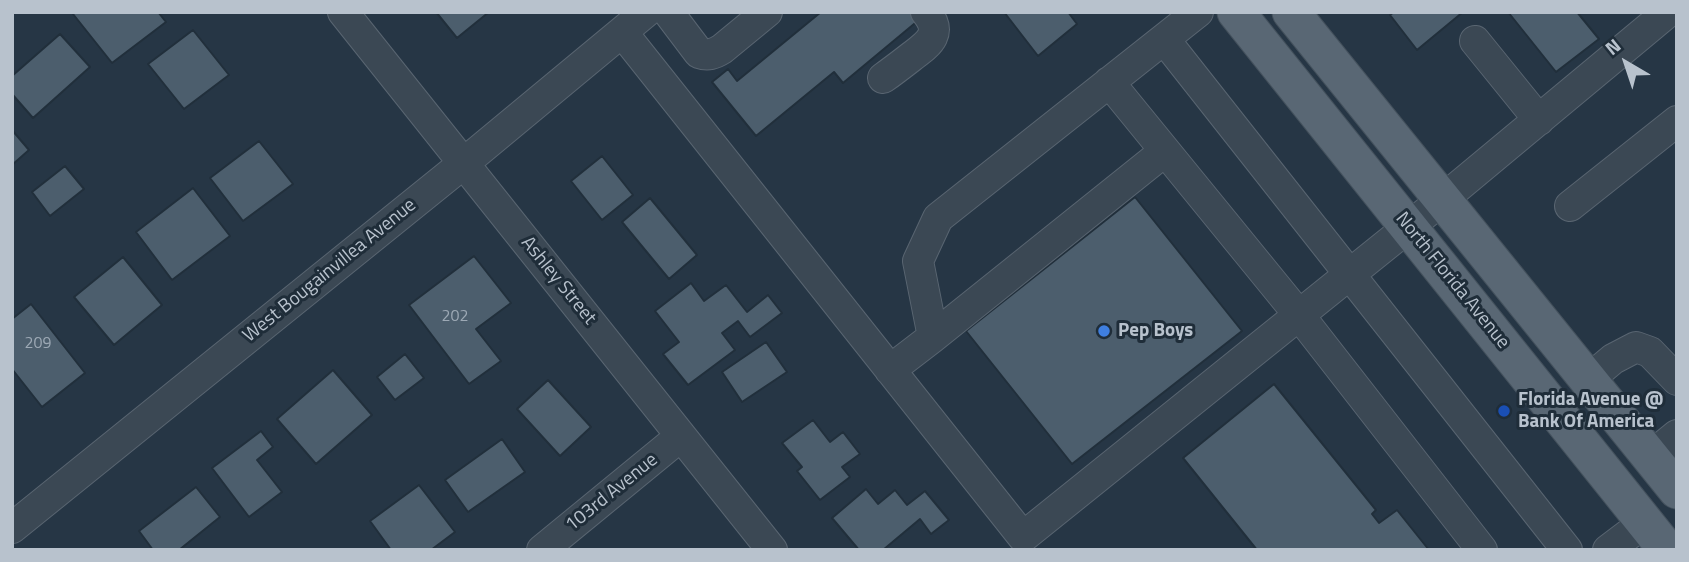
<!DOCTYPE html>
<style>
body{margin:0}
#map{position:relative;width:1689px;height:562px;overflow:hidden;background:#263645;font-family:"Titillium Web",sans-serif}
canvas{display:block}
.frame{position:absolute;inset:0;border:14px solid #b8c2cd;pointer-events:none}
.north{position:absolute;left:1591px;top:28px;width:70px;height:70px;-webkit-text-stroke:5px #1f2d39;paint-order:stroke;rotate:321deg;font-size:19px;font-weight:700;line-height:28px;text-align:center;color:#b8c2cd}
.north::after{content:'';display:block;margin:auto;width:24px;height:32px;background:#b8c2cd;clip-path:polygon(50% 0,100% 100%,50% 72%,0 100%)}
</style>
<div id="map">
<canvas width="1689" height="562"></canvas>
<div class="frame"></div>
<div class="north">N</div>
</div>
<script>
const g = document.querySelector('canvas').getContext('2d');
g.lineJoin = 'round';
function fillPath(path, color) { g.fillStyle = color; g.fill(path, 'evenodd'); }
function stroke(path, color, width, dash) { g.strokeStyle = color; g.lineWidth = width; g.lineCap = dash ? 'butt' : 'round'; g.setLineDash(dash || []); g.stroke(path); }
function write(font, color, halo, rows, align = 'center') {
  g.font = font + ' "Titillium Web",sans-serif'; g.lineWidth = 6; g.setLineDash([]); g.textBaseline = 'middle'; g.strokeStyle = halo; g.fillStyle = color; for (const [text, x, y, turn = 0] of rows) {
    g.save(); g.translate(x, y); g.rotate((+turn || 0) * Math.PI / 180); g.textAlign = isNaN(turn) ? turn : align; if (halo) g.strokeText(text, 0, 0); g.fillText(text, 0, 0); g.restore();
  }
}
const building = new Path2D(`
 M75,12h83l8,10 -54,41 -39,-49z
 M436,12h53l-32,26z
 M821,12h93l6,7 -77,64 -9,-11 -78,64 -44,-54 16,-13 9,12z
 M1004,12h64l9,12 -39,32z
 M1394,12h69l-46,38 -27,-35z
 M1508,12h69l22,27 -43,33z
 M193,30l36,45 -45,34 -36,-45z
 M60,34l30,33 -57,51 -21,-24v-18z
 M12,130l17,20 -17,15z
 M259,141l34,43 -50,37 -33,-43z
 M602,156l31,39 -31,25 -31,-39z
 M65,166l19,23 -34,27 -18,-24z
 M193,188l37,48 -58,44 -36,-48z
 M1135,197l107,134 -170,133 -106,-133z
 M650,198l47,57 -28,24 -47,-57z
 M474,256l37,47 -35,26 25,32 -32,23 -60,-79z
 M123,257l39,48 -48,40 -40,-48z
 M691,283l13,18 22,-16 21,27 21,-17 14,18 -32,24 -12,-16 -16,12 13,17 -47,35 -25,-31 16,-12 -24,-31z
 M31,304l54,69 -43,34 -30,-38v-50z
 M766,342l21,30 -45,30 -20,-30z
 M405,354l19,24 -29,22 -18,-23z
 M333,370l39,45 -56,49 -39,-45z
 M548,380l43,47 -31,29 -43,-47z
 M1274,384l102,126 -4,4 7,9 18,-13 32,40h-172l-74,-92z
 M813,420l17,22 13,-10 17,22 -18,13 8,10 -30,23 -23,-29 5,-4 -20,-24z
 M261,431l12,16 -16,13 25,32 -33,25 -37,-49z
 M502,439l23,33 -57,40 -23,-32z
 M419,485l36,47 -24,18h-40l-21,-29z
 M196,487l24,30 -41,33h-26l-14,-19z
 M866,489l12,15 17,-14 12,15 18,-14 24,29 -18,14 -11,-15 -37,31h-24l-27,-32z`);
fillPath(building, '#4c5e6d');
stroke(building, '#212f3b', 2);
const minor = new Path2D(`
 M343,12l429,538
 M668,12l31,41c9,3 15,1 23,-4l45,-37
 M622,32l401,505 419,-337 226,-188
 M1164,39l403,511
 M1475,41l64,79
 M883,78c10,-7 19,-14 28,-21 17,-13 33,-23 15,-45
 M1109,82l190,233 183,235
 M1570,206l107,-85
 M933,337l232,-186
 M890,370l43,-33 -15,-76 20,-43 260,-206
 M1588,380l25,-21 23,-12 14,5 27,28
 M1650,457l27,-22
 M12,528l452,-365 182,-151
 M542,550l139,-114
 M1608,550l37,-28`);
const major = new Path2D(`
 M1236,12l431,538
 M1291,12l386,478`);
stroke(minor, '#596571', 32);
stroke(major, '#44515d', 39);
stroke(minor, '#3b4854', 30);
stroke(major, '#596774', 37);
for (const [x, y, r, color] of [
 [1104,331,7,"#3f7fe0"],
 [1504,411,7,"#1a4fb4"]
]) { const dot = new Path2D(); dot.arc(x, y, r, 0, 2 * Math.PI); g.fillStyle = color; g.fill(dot); stroke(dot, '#1f2d39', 2.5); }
write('16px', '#9da9b5', null, [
 ["202",455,317],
 ["209",38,344]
]);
write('19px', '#b8c2cd', '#1f2d39', [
 ["West Bougainvillea Avenue",330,271,-39],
 ["Ashley Street",558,281,51],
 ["North Florida Avenue",1452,281,51],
 ["103rd Avenue",612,493,-39]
]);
write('bold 19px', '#b8c2cd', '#1f2d39', [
 ["Pep Boys",1118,331],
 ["Florida Avenue @",1518,400],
 ["Bank Of America",1518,422]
], 'left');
</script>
